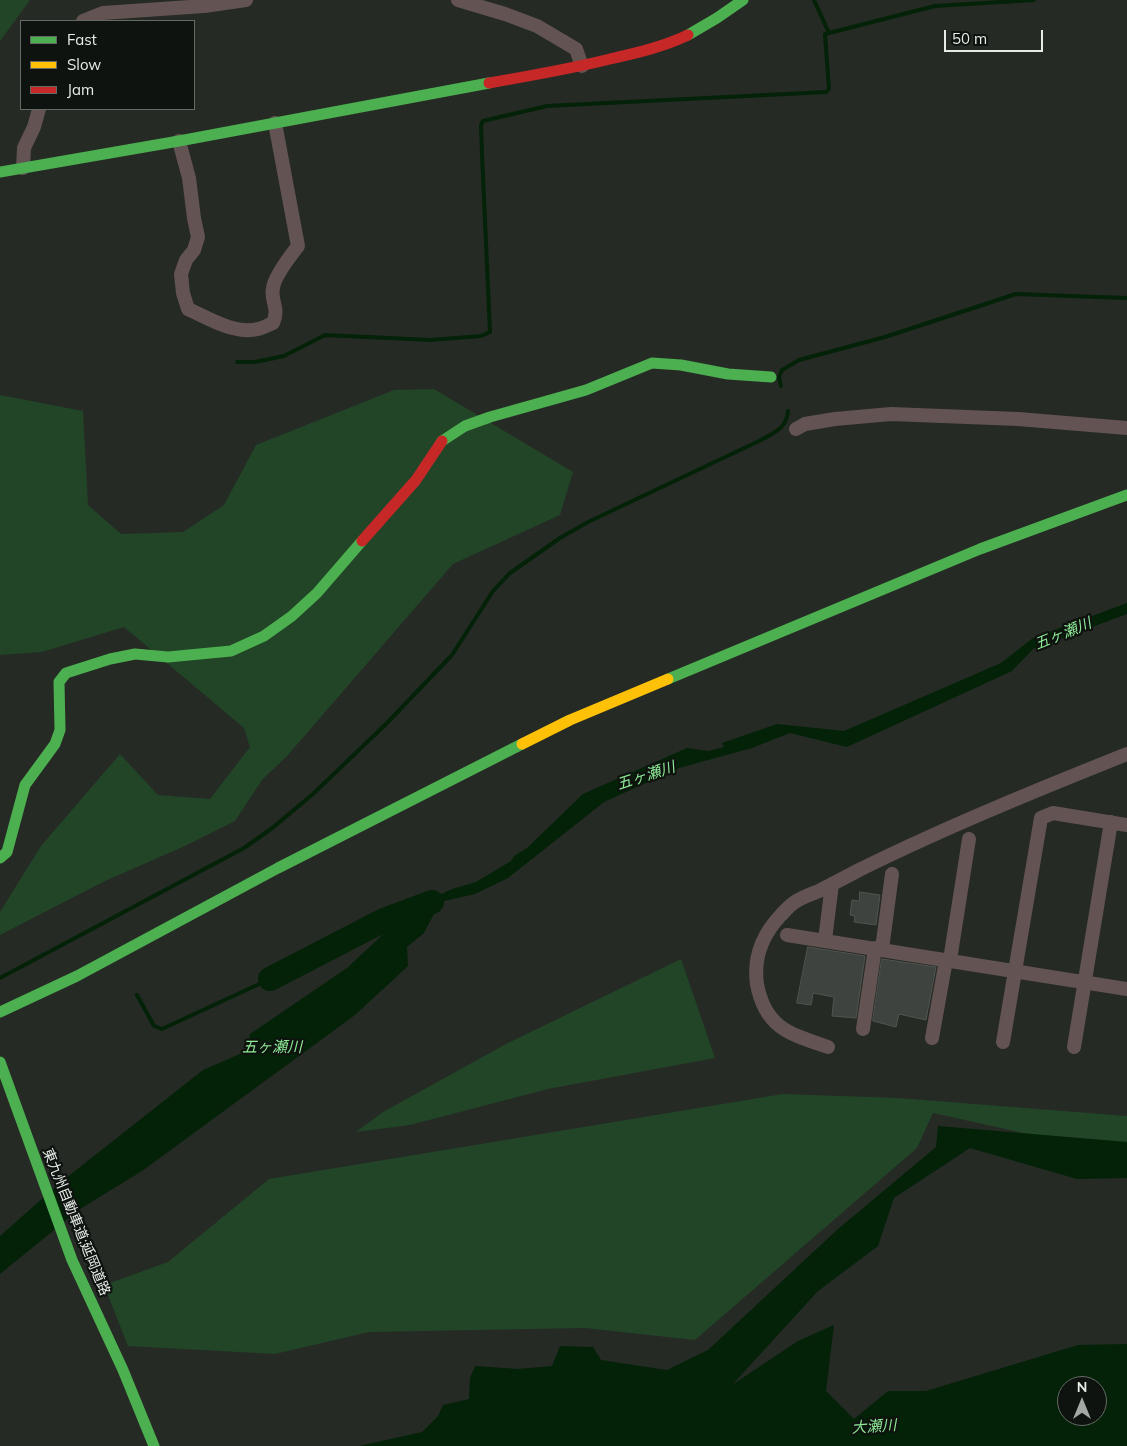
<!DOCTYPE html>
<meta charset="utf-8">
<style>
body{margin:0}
#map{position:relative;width:1127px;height:1446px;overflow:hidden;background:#252a25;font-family:Mulish,sans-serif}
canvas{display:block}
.legend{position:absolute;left:20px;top:20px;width:175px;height:90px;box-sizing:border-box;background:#0f130f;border:1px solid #656a65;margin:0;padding:6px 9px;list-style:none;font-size:15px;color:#e6ece7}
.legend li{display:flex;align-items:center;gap:10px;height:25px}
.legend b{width:25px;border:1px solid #656a65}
.north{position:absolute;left:1057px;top:1376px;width:50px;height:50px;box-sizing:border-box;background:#0f130f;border:1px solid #656a65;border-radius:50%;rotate:0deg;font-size:14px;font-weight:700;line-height:20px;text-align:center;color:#e6ece7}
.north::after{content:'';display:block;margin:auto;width:18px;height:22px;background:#a2a8a3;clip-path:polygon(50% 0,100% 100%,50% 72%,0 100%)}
.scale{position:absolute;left:944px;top:30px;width:99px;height:22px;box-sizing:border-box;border:2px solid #e6ece7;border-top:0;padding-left:6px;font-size:15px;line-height:18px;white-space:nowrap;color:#e6ece7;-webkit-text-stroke:4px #0f130f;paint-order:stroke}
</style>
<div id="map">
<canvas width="1127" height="1446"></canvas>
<ul class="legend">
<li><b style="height:6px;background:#4caf50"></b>Fast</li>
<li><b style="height:6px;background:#ffc107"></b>Slow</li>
<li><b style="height:6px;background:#c62828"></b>Jam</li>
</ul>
<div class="north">N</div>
<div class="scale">50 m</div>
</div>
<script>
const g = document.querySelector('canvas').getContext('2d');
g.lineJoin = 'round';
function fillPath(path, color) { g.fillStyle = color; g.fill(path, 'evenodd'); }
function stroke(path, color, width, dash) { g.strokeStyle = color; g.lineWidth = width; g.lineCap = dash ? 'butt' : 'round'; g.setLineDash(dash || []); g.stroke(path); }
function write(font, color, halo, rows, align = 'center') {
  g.font = font + ' Mulish,"Noto Sans JP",sans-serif'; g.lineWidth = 4.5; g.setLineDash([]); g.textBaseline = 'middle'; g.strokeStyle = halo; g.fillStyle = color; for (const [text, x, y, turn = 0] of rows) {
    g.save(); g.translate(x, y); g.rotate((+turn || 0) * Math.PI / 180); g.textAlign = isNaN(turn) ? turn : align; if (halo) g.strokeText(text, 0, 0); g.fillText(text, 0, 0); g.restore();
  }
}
fillPath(new Path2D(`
 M0,0h30l-30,41z
 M434,389l139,83 -13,43 -107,49 -165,191 -26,25 -27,41 -50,25 -80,35 -105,54v-23l41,-66 79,-92 38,41 52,4 40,-52 -6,-19 -120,-101 -82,25 -42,3v-260l83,16 5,94 33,29 62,-2 41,-27 32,-60 138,-55z
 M681,959l34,99 -167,31 -138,36 -54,7 27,-20 123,-68z
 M783,1094l115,4 229,18v40l-194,-43 -16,35 -222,192 -110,-12 -216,4 -94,22 -147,-8 -24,-61 64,-23 101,-83z`), '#224527');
fillPath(new Path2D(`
 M1127,603v11l-94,35 -21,22 -165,76 -57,-14 -38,15 -73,20 -75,34 -96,76 -33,16 -35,8 -16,31 -17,14 1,19 -53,49 -213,156 -62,38 -80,65v-38l61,-54 142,-112 44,-19 3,-17 97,-66 45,-42 39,-27 21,-10 24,-7 35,-21 3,-5 13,-8 56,-54 104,-46 21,3 16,-4 -2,-4 55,-19 67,7 157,-68 32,-25z
 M938,1126l189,16v36l-50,1 -107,-31 -76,50 -16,48 -60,45 -86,94 66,-44 36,-16 -8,66 28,28 34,-28h38l152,-46 49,-1v102h-768l63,-14 16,-16 5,-11 26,-6 1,-21 5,-12 43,3 34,-3 8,-20 33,1 8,13 66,10 41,-20 130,-121 98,-82zM1067,1386h30v30h-30z`), '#032207');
stroke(new Path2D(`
 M814,0l15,33
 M237,362h18l29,-6 41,-21 106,5 50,-4 9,-4 -8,-178 -1,-29 2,-4 64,-15 279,-14 3,-3 -4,-55 110,-28 99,-6
 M781,386l-2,-9 3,-7 17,-10 86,-23 131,-43 111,4
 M0,978l244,-130 27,-19 42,-35 73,-70 66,-69 41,-64 17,-18 50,-35 28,-16 171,-81c14,-8 28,-12 29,-30
 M137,995l17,31 8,3 108,-50`), '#032207', 4);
stroke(new Path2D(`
 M270,979l114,-59 48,-18`), '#032207', 24);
const building = new Path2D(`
 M860,892l20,3 -4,30 -22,-3 1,-6 -5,-1 2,-15 7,1z
 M808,947l57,9 -9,62 -24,-2 2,-19 -21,-4 -2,12 -14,-2z
 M882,959l54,8 -10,53 -27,-6 -3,13 -23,-6z`);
fillPath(building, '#3f433f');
stroke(building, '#505550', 1);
stroke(new Path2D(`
 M458,0l47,14 32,12 39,23 6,17
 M83,21l20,-8 101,-7 42,-6
 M179,141l10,37 5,40 4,19 -4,13 -8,10 -5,14 2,19 5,16c20,9 47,26 70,20 5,-1 10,-4 15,-6 7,-15 -3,-22 0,-35 1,-11 18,-33 25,-42l-23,-123
 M23,168l1,-20 10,-21 5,-18
 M796,429l9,-5 30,-5 56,-5 127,5 109,9
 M787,935l340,54
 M825,940l7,-56
 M882,949l10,-75
 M950,960l19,-121
 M863,1029l12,-81
 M932,1038l14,-78
 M1003,1042l38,-224 12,-5 74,12
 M828,1047c-38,-13 -63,-19 -71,-63 -4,-28 6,-50 24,-69 4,-4 9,-10 14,-13 7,-5 16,-8 24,-11 13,-7 27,-14 40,-21 87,-43 178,-80 268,-116
 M1074,1047l37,-225`), '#635353', 14);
stroke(new Path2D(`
 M688,35l29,-17 26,-18
 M0,172l179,-31 310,-58
 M442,441l23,-15 25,-9 96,-27 66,-27 29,2 47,9 43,3
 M668,679l312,-130 147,-54
 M0,858l7,-6 18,-67 30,-41 5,-14 -1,-48 7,-9 44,-14 25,-5 33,3 63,-6 33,-15 28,-20 25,-23 45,-52
 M0,1012l77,-36 201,-108 244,-124
 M0,1062l72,198 51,110 31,76`), '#4caf50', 11);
stroke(new Path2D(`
 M522,744l48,-24 98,-41`), '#ffc107', 11);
stroke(new Path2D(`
 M489,83c40,-7 81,-14 121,-24 26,-6 53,-12 78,-24
 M362,541l54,-61 26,-39`), '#c62828', 11);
write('14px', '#e6ece7', '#0f130f', [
 ["東九州自動車道;延岡道路",76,1222,68]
]);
write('italic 15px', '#8eeb97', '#0f130f', [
 ["五ヶ瀬川",1063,634,-22],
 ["五ヶ瀬川",646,776,-18],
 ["五ヶ瀬川",272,1047],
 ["大瀬川",874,1427,-4]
]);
</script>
